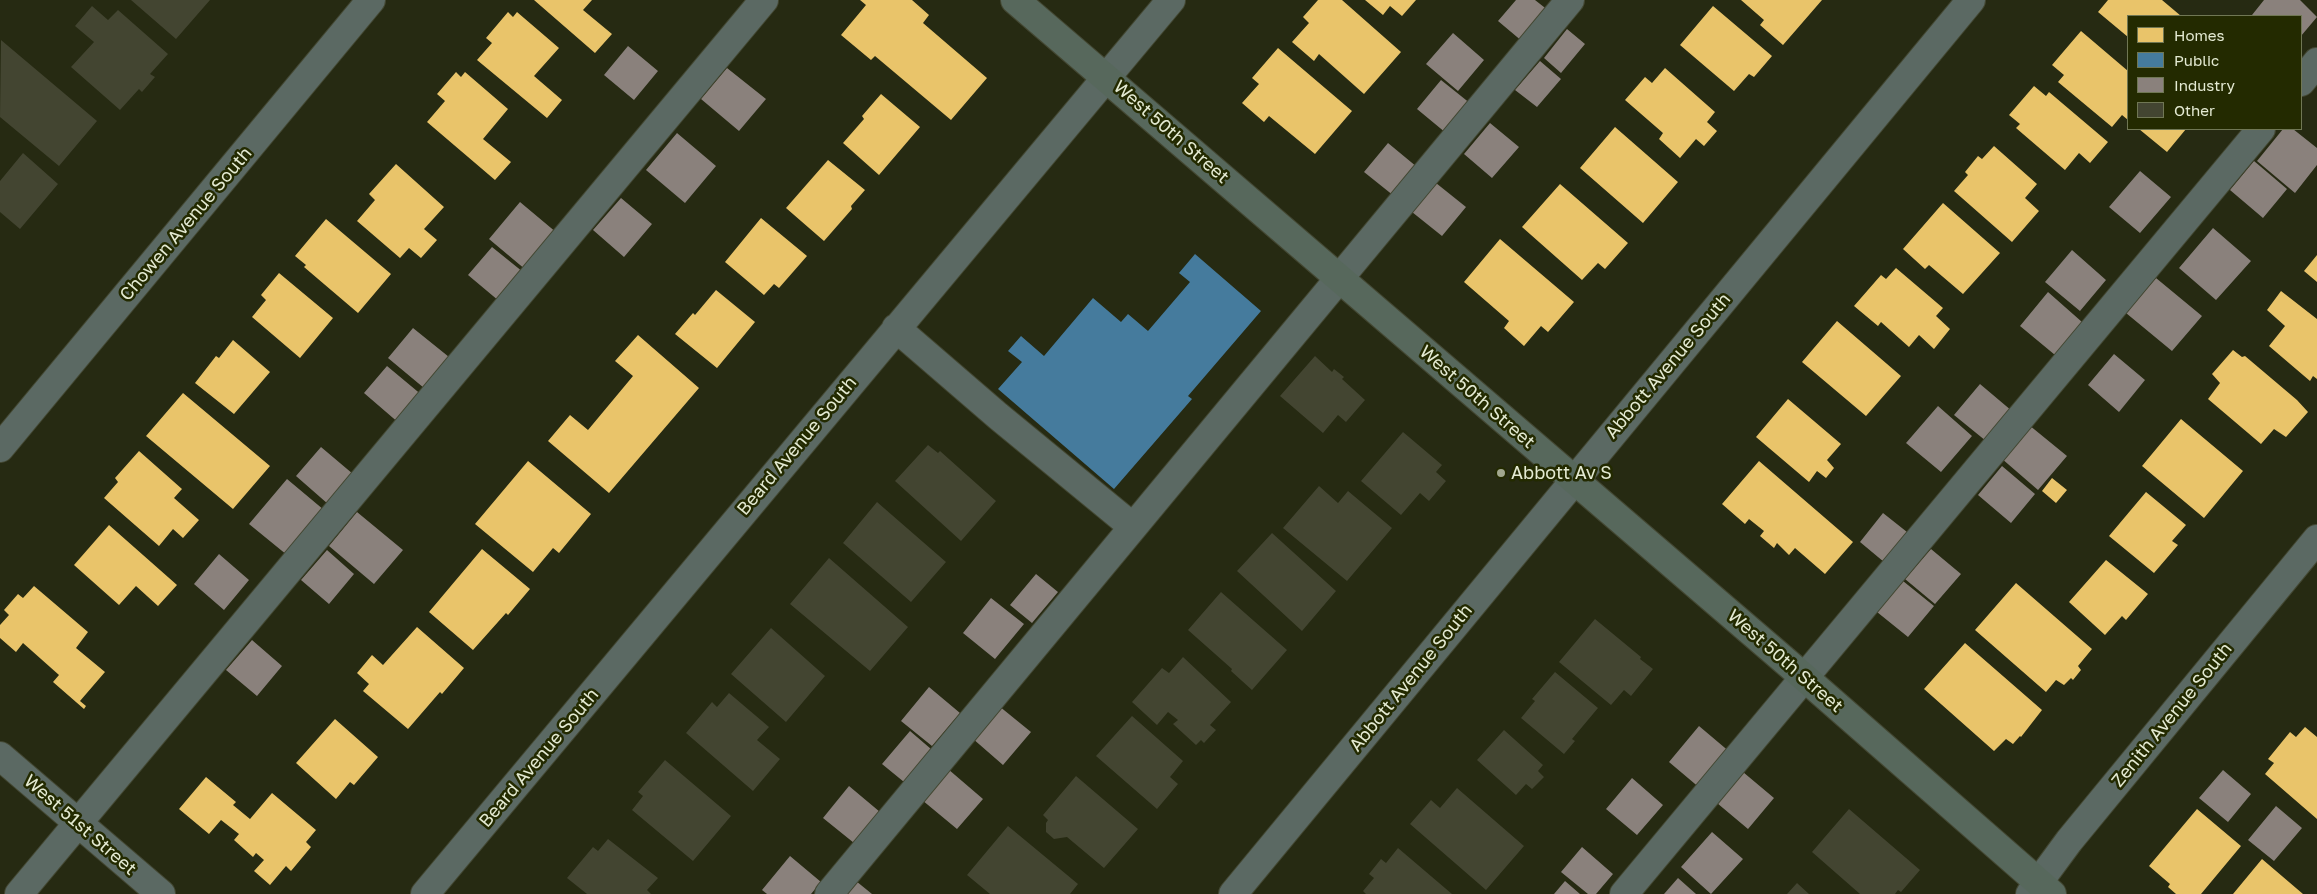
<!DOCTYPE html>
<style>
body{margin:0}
#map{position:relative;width:2317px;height:894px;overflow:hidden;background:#262a12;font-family:"Golos Text",sans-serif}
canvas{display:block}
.legend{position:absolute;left:2127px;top:15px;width:175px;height:115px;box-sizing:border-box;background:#232a00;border:1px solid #707754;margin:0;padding:6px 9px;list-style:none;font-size:15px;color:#e4ead2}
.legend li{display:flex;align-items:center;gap:10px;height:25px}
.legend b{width:25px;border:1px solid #707754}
</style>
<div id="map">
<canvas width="2317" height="894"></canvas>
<ul class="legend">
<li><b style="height:14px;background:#e9c46a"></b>Homes</li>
<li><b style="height:14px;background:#457b9d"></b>Public</li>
<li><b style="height:14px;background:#8a817c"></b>Industry</li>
<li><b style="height:14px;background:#434531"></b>Other</li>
</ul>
</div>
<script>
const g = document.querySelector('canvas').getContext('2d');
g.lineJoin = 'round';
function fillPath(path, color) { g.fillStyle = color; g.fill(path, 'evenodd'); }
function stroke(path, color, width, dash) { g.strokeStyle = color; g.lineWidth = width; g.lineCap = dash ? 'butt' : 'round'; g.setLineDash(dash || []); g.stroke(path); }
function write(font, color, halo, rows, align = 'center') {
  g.font = font + ' "Golos Text",sans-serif'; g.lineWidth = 5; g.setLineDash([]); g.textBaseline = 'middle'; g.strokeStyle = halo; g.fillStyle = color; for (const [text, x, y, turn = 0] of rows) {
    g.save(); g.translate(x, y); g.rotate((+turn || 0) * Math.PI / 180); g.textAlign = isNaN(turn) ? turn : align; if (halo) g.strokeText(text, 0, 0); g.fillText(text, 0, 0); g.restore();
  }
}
fillPath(new Path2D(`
 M534,0h58l-9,10 29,24 -17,19z
 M860,0h52l17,15 -6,8 64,55 -36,42 -76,-64 -4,4 -30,-25 25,-30z
 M1318,0h24l59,52 -37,42 -45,-40 -5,7 -22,-19 17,-19 -6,-6z
 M1365,0h51l-14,16 -12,-10 -7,9z
 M1741,0h81l-39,45 -23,-20 4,-5z
 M2108,0h54l19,16h-53v21l-30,-25z
 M1713,6l59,50 -18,21 -5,-3 -15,17 -54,-46z
 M508,12l5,5 4,-5 42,36 -25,28 28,24 -15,18 -70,-58 15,-17 -6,-5z
 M2081,31l47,40v49l-6,-5 -10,12 -54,-45 6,-7 -12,-10z
 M1278,48l74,63 -37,43 -46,-38 -5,6 -22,-19 17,-19 -7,-6z
 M1665,68l50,44 -8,10 10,9 -13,15 -8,-7 -16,19 -21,-19 4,-6 -38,-33 20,-23 7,6z
 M456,72l5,5 4,-5 43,37 -25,30 28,23 -16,18 -68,-58 18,-21 -8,-7z
 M2034,86l12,10 3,-4 59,50 -18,21 -11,-10 -14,17 -49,-42 4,-4 -11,-9z
 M881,94l39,33 -41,48 -36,-32 21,-24 -2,-3z
 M1615,127l63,55 -35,41 -63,-55z
 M2139,129h47l-19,23z
 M1994,146l43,38 -12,14 14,13 -27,31 -58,-51 14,-16 -3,-3 13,-16 4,3z
 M828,160l37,30 -14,16 1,3 -28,32 -38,-33z
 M396,164l48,43 -20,22 13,11 -16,18 -12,-10 -9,10 -43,-37 18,-21 -6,-6z
 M1560,184l68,59 -23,26 -7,-6 -16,17 -60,-53z
 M1943,203l57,50 -37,41 -34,-29 -4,4 -22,-20z
 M761,218l46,38 -28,32 -5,-4 -10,11 -39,-33z
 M326,219l65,55 -33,39 -54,-46 2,-2 -11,-9z
 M1500,239l74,63 -26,30 -7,-6 -17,20 -20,-18 5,-7 -45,-39z
 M2317,255v27l-13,-11z
 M1896,268l47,40 -7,8 14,13 -16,20 -15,-14 -10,12 -28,-25 -3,4 -24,-20 27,-31 5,4z
 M279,273l54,45 -33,40 -48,-41 14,-17 -5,-5z
 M716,290l39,32 -38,46 -42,-34 18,-21 2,2z
 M2281,291l36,28v60l-4,-3 -3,5 -41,-35 16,-20 -18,-16z
 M1837,321l64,55 -35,40 -64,-54z
 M638,335l61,53 -90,105 -61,-52 22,-26 18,15 45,-54 -18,-15z
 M233,340l37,32 -36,42 -39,-31 21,-27 3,2z
 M2233,350l9,7 3,-1 52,44 11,12 -22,25 -12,-8 -13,15 -53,-45 12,-16 -8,-9z
 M183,393l87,73 -37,43 -87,-73z
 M1788,399l53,45 -14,16 7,8 -8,10 -9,-7 -8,11 -53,-45z
 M2181,419l62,52 -39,47 -62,-52z
 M139,451l43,38 -8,9 25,22 -16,18 -10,-9 -14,17 -55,-48 14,-16 -3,-4z
 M528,461l63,53 -32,39 -6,-5 -20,24 -58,-48z
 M1759,461l94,81 -28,32 -30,-26 -6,7 -12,-12 -3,5 -14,-12 4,-5 -15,-12 -4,5 -23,-20z
 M2052,478l15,12 -11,13 -14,-12z
 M2146,492l40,33 -14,16 6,4 -24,28 -45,-37z
 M109,525l68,60 -19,21 -22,-20 -17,19 -45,-40z
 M482,549l48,40 -22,26 -2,-2 -33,37 -44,-38z
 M2106,560l42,34 -22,26 -4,-4 -17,19 -36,-33z
 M2016,583l76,66 -14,17 3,4 -8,10 -2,-2 -7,7 -8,-5 -10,12 -71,-62z
 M34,586l54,46 -12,16 29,24 -25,29 6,5 -2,3 -31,-27 6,-7 -36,-32 -7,9 -16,-14v-13l9,-10 -5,-5 14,-16 5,4z
 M417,627l47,41 -22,26 -2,-2 -32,37 -45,-38 6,-7 -12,-11 15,-18 11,10z
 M1965,643l77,67 -21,27 -1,-1 -7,8 -7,-5 -12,12 -70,-62z
 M335,719l43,38 -24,28 -4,-3 -14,17 -40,-36z
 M2305,727l12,10v82l-52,-45 9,-11 -6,-4 22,-27 6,5z
 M206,777l30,25 -3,3 17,14 22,-26 44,37 -10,12 5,5 -20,24 -5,-5 -16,19 -16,-14 10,-11 -8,-7 -3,4 -19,-17 5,-6 -18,-14 -12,14 -30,-25z
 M2197,809l44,37 -40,48h-25l-8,-7 2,-3 -21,-18z
 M2262,859l41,35h-70z`), '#e9c46a');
fillPath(new Path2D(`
 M1195,254l66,57 -73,85 4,3 -78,90 -116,-100 24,-27 -14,-11 13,-15 23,20 49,-58 28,24 7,-8 20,17 42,-49 -11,-9z`), '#457b9d');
fillPath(new Path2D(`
 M1516,0h19l14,11 -26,31 -25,-21z
 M2264,0h36l17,17 -16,19v-20h-47l-2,-1z
 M1567,29l18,15 -24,29 -17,-15z
 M1453,33l31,27 -26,31 -32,-27z
 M628,46l30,25 -24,29 -30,-25z
 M1540,61l21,18 -24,28 -22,-17z
 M727,68l39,31 -27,32 -38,-32z
 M1441,80l30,24 -25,29 -29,-24z
 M1490,123l29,24 -27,31 -28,-24z
 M2283,129h10l24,19v17l-22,28 -38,-32z
 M677,133l39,33 -31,37 -39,-33z
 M1388,143l29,24 -23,29 -30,-24z
 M2254,161l33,28 -24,29 -33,-28z
 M2140,171l31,26 -31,36 -31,-26z
 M1436,183l30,24 -24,29 -30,-24z
 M621,198l31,26 -28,33 -31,-27z
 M520,202l37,31 -31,37 -37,-31z
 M2213,228l38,33 -35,39 -37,-32z
 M492,247l31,25 -24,29 -31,-26z
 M2072,250l34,30 -26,31 -35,-29z
 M2156,278l46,38 -30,35 -46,-38z
 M2048,292l34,30 -27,33 -35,-29z
 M413,328l36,29 -25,31 -36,-30z
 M2114,354l31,26 -26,32 -31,-27z
 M387,366l36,30 -23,28 -36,-31z
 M1980,384l32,27 -26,30 -32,-26z
 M1938,406l34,30 -31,36 -35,-29z
 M2029,425l38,31 -29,34 -37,-32z
 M321,447l32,27 -25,30 -32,-28z
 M2002,466l33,28 -24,29 -33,-28z
 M287,479l37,31 -37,45 -38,-31z
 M357,512l46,38 -29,34 -45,-38z
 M1883,513l24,19 -23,30 -24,-20z
 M1931,549l30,25 -26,30 -30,-25z
 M327,550l27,24 -25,30 -28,-24z
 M219,554l30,26 -25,30 -30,-26z
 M1036,574l22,18 -26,31 -22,-18z
 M1903,581l31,25 -26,31 -31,-25z
 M991,598l33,26 -29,35 -32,-26z
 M252,640l30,26 -25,30 -31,-26z
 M929,687l31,26 -28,33 -31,-25z
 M999,706l32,26 -28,33 -31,-27z
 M1699,726l32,27 -30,36 -32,-27z
 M910,731l21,18 -27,33 -22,-18z
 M948,769l35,30 -26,30 -35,-29z
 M2223,770l28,24 -23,28 -29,-24z
 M1743,772l31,26 -26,31 -31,-26z
 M1632,778l31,27 -26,30 -31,-26z
 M849,786l31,26 -26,31 -31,-25z
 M2276,806l26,22 -28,33 -26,-21z
 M1712,832l31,27 -32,35 -30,-27z
 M1582,847l31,27 -17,20h-8l-27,-22z
 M790,856l31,26 -10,12h-44l-5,-4z
 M1678,878l18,16h-32z
 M856,881l16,13h-27z
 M1565,881l15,13h-26z`), '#8a817c');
fillPath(new Path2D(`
 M131,0h79l-34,39z
 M92,6l16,14 10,-10 50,44 -18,20 5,3 -13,15 -3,-3 -19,21 -49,-43 23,-25 -19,-16z
 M1,40l96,81 -38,45 -59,-49z
 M23,153l35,31 -38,45 -20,-17v-31z
 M1315,356l17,16 2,-3 10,8 -2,2 23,21 -19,22 -8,-7 -15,18 -43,-37z
 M1403,432l39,33 -6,7 10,9 -17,20 -9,-8 -19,22 -40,-34z
 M928,445l10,8 2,-2 56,50 -35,40 -66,-60z
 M1319,486l19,17 10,-12 44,37 -45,53 -64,-53z
 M877,502l69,60 -35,40 -68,-59z
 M1272,533l64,58 -34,40 -65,-60z
 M829,558l79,69 -38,44 -80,-67z
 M1221,592l66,58 -35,40 -21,-19 1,-2 -44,-39z
 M1595,619l46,38 -1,2 13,10 -22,27 -7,-6 -13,15 -52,-43z
 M771,628l54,48 -39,46 -55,-48z
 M1183,657l48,45 -21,23 6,5 -12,13 -3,-3 -5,5 -23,-21 5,-4 -10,-8 -11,13 -25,-23 30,-34 7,5z
 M1555,672l43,36 -26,31 3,2 -11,13 -43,-36 14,-17 -3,-2z
 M729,693l40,34 -12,13 23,19 -27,32 -67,-58 26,-31 5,5z
 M1132,716l51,45 -13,16 8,7 -21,25 -61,-53z
 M1504,730l39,35 -5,6 6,6 -12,12 -6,-5 -10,11 -39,-35z
 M665,760l66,56 -38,45 -61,-51 11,-14 -5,-4z
 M1076,776l62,53 -34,39 -37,-31 -13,2 -8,-7v-9l2,-3 -5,-5z
 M1457,788l67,58 -38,44 -76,-66 21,-24 9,8z
 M1849,809l71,61 -19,22 -3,-2 -3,4h-35l-48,-42z
 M1008,826l70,58 -8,10h-80l-23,-19z
 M608,839l50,39 -11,12 4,4h-64l-20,-16 26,-31 5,4z
 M1398,848l54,46h-86l-3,-3 11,-13 -5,-4 12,-15 5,4z
 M1797,883l12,11h-22z`), '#434531');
const minor = new Path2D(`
 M2301,82l16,-20
 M896,328l102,88 135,111
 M0,448l371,-448
 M0,756l161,138
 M19,894l745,-894
 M425,894l746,-894
 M829,894l741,-894
 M1233,894l738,-894
 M1624,894l637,-765
 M2030,894l39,-53 248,-302`);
const major = new Path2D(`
 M1015,0l790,678 247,216`);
stroke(minor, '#434732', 30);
stroke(major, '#434732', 30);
stroke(minor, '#5b6963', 28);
stroke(major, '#57685c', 28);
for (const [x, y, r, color] of [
 [1501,473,5,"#a2a78f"]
]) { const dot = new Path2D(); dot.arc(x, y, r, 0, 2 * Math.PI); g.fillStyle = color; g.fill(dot); stroke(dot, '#232a00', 2); }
write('18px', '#e4ead2', '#232a00', [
 ["West 50th Street",1171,132,41],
 ["Chowen Avenue South",186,224,-50],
 ["Abbott Avenue South",1668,366,-50],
 ["West 50th Street",1477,397,41],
 ["Beard Avenue South",797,446,-50],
 ["West 50th Street",1785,661,41],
 ["Abbott Avenue South",1411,678,-51],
 ["Zenith Avenue South",2172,715,-51],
 ["Beard Avenue South",539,758,-50],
 ["West 51st Street",80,825,41]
]);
write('18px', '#e4ead2', '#232a00', [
 ["Abbott Av S",1511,473]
], 'left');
</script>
